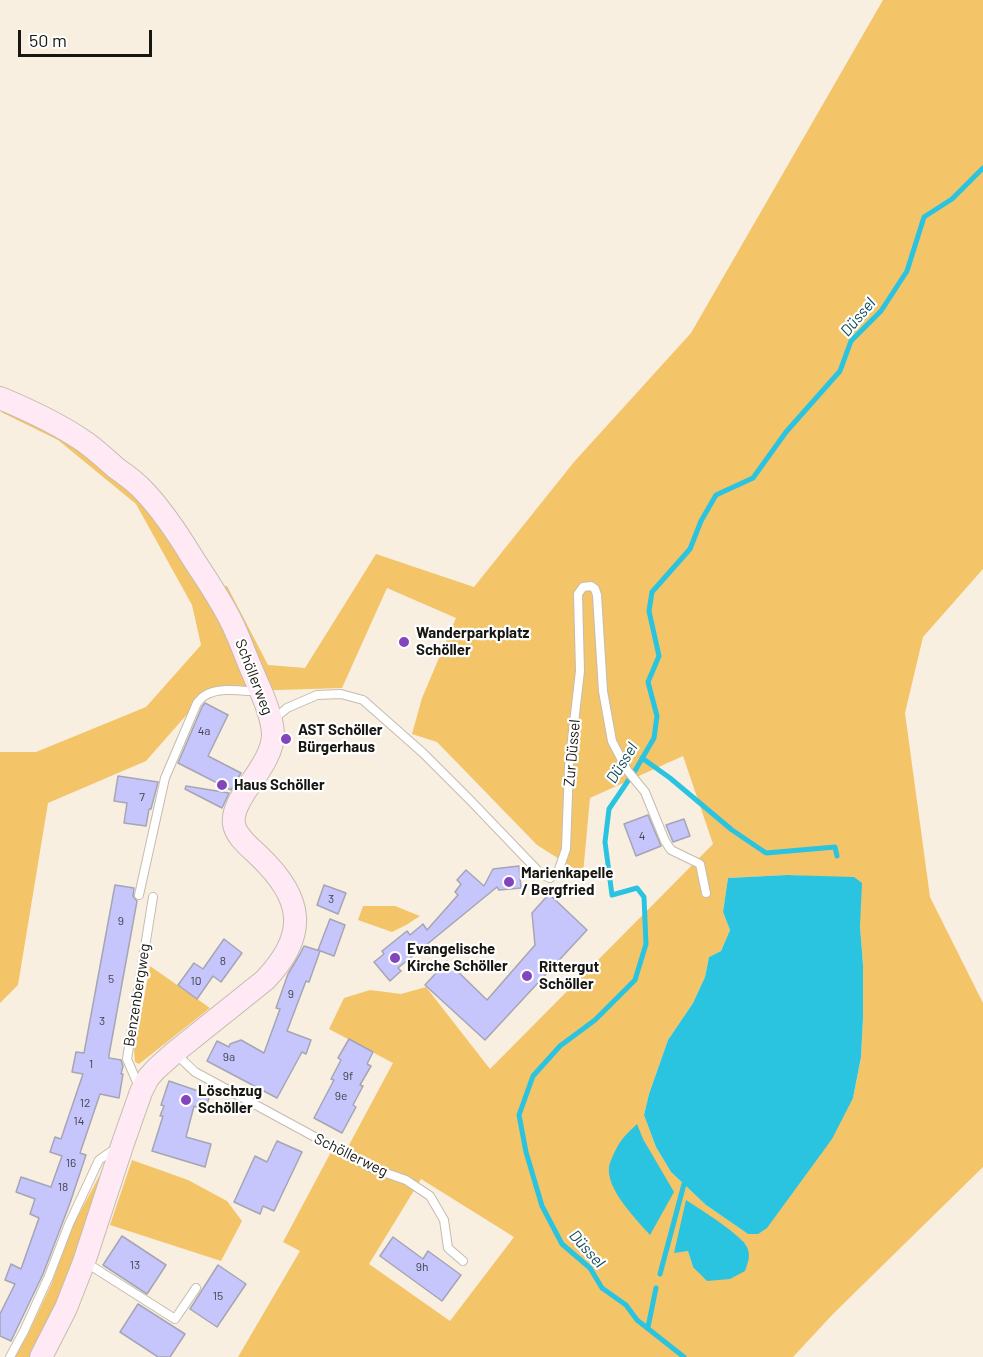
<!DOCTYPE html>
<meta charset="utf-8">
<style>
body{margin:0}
#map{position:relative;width:983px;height:1357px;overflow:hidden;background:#f8efe1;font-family:Barlow,sans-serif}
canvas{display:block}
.scale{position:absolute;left:18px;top:30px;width:134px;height:27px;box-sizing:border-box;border:3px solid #181611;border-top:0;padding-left:8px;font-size:18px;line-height:21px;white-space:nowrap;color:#181611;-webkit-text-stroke:4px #fff;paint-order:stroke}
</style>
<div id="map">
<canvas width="983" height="1357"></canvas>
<div class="scale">50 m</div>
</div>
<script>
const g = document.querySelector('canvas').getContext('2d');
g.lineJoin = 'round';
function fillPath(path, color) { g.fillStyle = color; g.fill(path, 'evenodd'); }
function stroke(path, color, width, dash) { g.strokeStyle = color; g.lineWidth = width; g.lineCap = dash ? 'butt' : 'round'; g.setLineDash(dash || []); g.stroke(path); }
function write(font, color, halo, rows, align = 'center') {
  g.font = font + ' Barlow,sans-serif'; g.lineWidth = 4.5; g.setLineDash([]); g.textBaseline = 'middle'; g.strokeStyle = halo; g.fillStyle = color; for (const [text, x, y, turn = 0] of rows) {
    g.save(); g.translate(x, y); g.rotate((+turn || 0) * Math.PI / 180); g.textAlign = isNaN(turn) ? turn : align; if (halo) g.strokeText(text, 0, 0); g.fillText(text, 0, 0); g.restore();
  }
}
fillPath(new Path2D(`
 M883,0h100v569l-60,68 -18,76 25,184 53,106v164l-150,147 -40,43h-555l62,-106 -17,-9 48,-90 18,-7 44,-82 -64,-34 15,-31 26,-8 31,4 25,-7 64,82 223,-225 -30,-88 -93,42 -7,76 -46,-29 -100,-103 -25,-8 10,-36 34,-80 -69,-30 -45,100 -127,4 -18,11 -51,58 -98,42 -30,182 -18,18v-251h36l110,-45 55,-62 -9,-40 -56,-101 -78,-64 -57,-28 6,-4 54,26 53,39 105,113h8l41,79 37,3 71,-114 98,33 100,-125 117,-129zM787,875l67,3 6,48 3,39v53l-2,39 -8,41 -95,136h-10l-42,-29 -35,-33 -15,-25 -12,-32 5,-21 19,-54 25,-37 12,-26 4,-20 12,-6 9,-21 -7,-18 5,-34zM421,1179l93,58 -64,84 -81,-57zM695,1206l42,30 10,10 -54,21 -5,-16 -14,1z
 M363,906h32l25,10 -14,9 -14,7 -34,-12z
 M150,966l60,42 -71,56 -4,-2 -1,-12z
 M110,1156l-28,91 -48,110h-19l13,-23 23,-49 21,-58z
 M132,1160l56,20 39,21 15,20 -21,40 -111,-36z`), '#f4c469');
fillPath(new Path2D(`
 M787,875l67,2 8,6 -2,43 3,39v53l-2,39 -8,41 -21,41 -65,89 -9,6h-10l-42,-29 -35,-33 -15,-25 -12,-32 5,-21 19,-54 25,-37 12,-26 4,-20 12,-6 9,-21 -7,-18 5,-34z
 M637,1124l6,15 31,53 -24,43c-14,-16 -44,-46 -41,-68 1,-6 8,-21 12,-26 4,-6 11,-12 16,-17z
 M686,1200c12,8 56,35 61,47 4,9 1,15 -2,24l-15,8 -23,2 -14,-14 -5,-16 -14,2z`), '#2ac3e0');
stroke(new Path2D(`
 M642,758l28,20 62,52 34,23 69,-6 2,9
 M660,1274l24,-90 3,-4
 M648,1327l8,-39
 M684,1357l-47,-37 -11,-15 -24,-17 -12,-20 -28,-24 -20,-38 -16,-54 -7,-37 14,-39 27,-30 35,-26 40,-40 11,-36 -2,-47 -7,-9 -25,7 -7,-53 4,-33 27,-40 18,-31 3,-22 -9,-34 11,-26 -10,-45 3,-19 38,-43 11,-28 15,-26 37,-17 33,-46 54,-61 11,-30 30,-30 26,-40 17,-54 28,-18 31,-31`), '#2ac3e0', 5);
const building = new Path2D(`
 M205,703l23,12 -20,41 33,17 -10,17 -53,-27 24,-56z
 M118,776l40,6 -7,27h-2l-3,17 -22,-3 3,-20 -13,-2z
 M186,786l43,7 -7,15 -37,-19z
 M648,815l13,31 -25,10 -12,-32z
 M684,819l6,17 -17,6 -7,-17z
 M519,866l2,22 -22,2 -2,-3 -99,81 3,3 -11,10 -16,-19 10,-8 -2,-3 25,-20 3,4 13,-11 4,6 31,-35 -3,-3 6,-8 -4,-4 9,-10 18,16 9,-17z
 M115,885l19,3 -1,8 4,5 -28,154v3l12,2 2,6 -2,8h2l-4,24 -19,-4 -20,59 6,2 -16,48 -27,71 -32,67 -11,-5v-22l15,-30 -10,-4 6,-16 10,5 18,-51 -9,-4 5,-15 -19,-7 5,-15 30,10 11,-31 -12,-4 5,-15 6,2 22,-65 -11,-2 4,-20 8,1z
 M324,885l22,8 -8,21 -21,-9z
 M549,894l38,36 -102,110 -60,-55 22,-24 40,39 48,-55 -3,-32z
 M330,919l15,6 -11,31 -16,-6z
 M224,939l18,14 -21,29 -8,-6 -16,23 -19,-14 16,-22 9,6z
 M304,946l16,5 -11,31 -3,-1 -19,50 24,9 -5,14 -4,-2 -25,46 -70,-37 10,-20 12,6 1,-3 11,-4 23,13 16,-44 -4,-1 12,-34 12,-20z
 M349,1039l24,13 -6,12 4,2 -11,19 3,1 -10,19 3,2 -14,26 -28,-15 20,-38 -3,-1 10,-19 -3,-2z
 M169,1081l41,14 -5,15 -11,-4 -8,31 25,7 -6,23 -53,-16 11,-35h-3l4,-10 -3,-1z
 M277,1141l25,11 -28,59 -11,-5 -3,8 -26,-12 21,-46 12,6z
 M122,1236l44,29 -19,29 -44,-29z
 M393,1237l30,22 5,-8 33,24 -19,26 -62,-45z
 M218,1265l28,19 -29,43 -27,-18z
 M138,1304l47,30 -15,23h-12l-38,-25z`);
fillPath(building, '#c7c6fc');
stroke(building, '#a5a5b4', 1.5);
const lane = new Path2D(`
 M273,720l14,-12 30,-13 24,-1 22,6 60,53 47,47 71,74 9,4 8,-6 8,-23 3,-83 11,-95 -2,-77 5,-7 8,-1 4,3 2,6 6,96 9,50 15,29 18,22 20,49 6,9 29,14 6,29
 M139,895l26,-117 32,-75c2,-2 4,-5 7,-7 15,-10 39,-5 56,-4
 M175,1053l20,19 177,96 34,12 24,16 14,24 4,28 15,13
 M139,1087l-12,-28 26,-162
 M85,1262l90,57 21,-31
 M10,1357l14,-26 25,-55 20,-52 30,-64 17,-12`);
const secondary = new Path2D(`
 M0,398c29,12 59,26 85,44 11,8 21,17 31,26 10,7 20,14 28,23 19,20 34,43 48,66 14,22 29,43 40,66 6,12 11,26 16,38 8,21 24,50 25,73 0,33 -43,63 -39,90 2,13 16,23 25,32 44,42 50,78 6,124l-90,72 -19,17 -8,9 -7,14 -18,51 -39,119 -18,46 -25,49`);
stroke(lane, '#c4bcae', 10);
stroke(secondary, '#c4bcae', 24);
stroke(lane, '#fff', 8);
stroke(secondary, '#fee9f5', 22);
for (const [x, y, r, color] of [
 [404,642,6,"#8245bb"],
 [286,739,6,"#8245bb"],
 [222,785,6,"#8245bb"],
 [509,882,6,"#8245bb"],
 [395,958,6,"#8245bb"],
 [527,976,6,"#8245bb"],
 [186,1100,6,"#8245bb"]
]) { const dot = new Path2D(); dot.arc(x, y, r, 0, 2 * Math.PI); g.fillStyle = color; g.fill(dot); stroke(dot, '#fff', 2); }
write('12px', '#44424c', null, [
 ["4a",204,731],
 ["7",142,797],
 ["4",642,836],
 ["3",331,899],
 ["9",121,921],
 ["8",223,961],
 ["5",111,979],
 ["10",196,981],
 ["9",291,994],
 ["3",102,1021],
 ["9a",229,1057],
 ["1",91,1064],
 ["9f",348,1076],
 ["9e",341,1096],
 ["12",85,1103],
 ["14",79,1121],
 ["16",71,1163],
 ["18",63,1187],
 ["13",135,1265],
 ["9h",422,1267],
 ["15",218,1296]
]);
write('bold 15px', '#181611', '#fff', [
 ["Wanderparkplatz",416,633],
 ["Schöller",416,650],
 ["AST Schöller",298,730],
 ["Bürgerhaus",298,747],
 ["Haus Schöller",234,785],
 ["Marienkapelle",521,873],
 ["/ Bergfried",521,890],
 ["Evangelische",407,949],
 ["Kirche Schöller",407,966],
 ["Rittergut",539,967],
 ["Schöller",539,984],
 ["Löschzug",198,1091],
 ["Schöller",198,1108]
], 'left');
write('15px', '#181611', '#fff', [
 ["Schöllerweg",254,677,69],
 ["Zur Düssel",572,753,-85],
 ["Benzenbergweg",137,995,-81],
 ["Schöllerweg",351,1155,26]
]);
write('italic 16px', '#0f4c58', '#fff', [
 ["Düssel",858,317,-50],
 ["Düssel",622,763,-58],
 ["Düssel",587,1249,48]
]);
</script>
